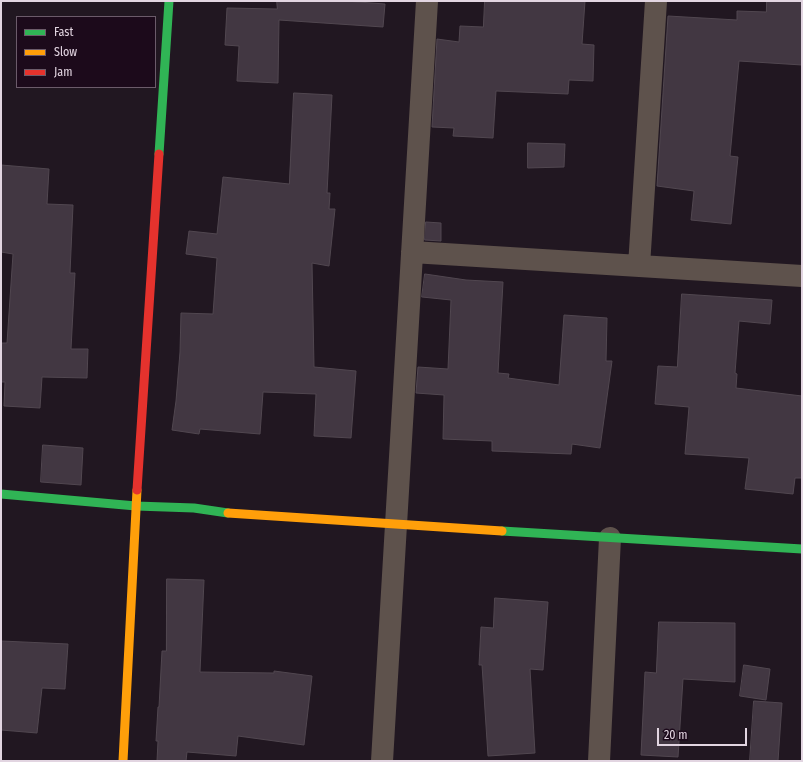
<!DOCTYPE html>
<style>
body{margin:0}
#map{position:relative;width:803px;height:762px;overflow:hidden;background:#211721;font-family:"Fira Sans Condensed",sans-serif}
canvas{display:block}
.frame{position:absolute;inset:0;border:2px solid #e2d5e1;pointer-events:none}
.legend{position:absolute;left:16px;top:16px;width:140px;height:72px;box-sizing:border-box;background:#1c0a1b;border:1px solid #6b5b6a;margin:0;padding:5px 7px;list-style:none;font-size:12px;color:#e2d5e1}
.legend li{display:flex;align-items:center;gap:8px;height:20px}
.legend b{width:20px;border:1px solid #6b5b6a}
.scale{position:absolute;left:657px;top:728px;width:90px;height:18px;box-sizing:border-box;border:2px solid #e2d5e1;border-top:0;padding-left:5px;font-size:12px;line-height:14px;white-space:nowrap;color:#e2d5e1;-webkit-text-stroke:3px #1c0a1b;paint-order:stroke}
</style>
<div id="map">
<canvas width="803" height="762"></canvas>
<div class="frame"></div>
<ul class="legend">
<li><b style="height:5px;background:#30b455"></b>Fast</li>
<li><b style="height:5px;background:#ff9f0a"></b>Slow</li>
<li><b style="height:5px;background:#e5322d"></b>Jam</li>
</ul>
<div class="scale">20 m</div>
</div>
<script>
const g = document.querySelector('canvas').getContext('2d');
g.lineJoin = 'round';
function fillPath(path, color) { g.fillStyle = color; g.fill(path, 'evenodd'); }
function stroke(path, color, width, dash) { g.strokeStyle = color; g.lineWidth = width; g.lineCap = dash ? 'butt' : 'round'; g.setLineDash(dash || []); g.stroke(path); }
const building = new Path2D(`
 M277,1h68l40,3 -2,23 -104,-7 -1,63 -41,-2 2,-35 -14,-1 2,-37 50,1z
 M485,1h100l-3,43 12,1 -1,36 -24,-1 -1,14 -72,-3 -3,47 -40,-2 1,-8 -22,-1 5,-88 22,3 1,-16 23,1z
 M767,1h35v64l-63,-4 -9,95 8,1 -7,67 -40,-4 3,-29 -37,-5 11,-170 69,4v-9l29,1z
 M294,93l38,2 -5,98h3l-1,16h6l-6,57 -17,-3 2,104 42,4 -5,67 -37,-2 2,-42 -53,-2 -3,42 -60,-5 -1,5 -27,-4 4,-29 4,-49 1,-39 32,1 4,-56 -31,-4 3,-23 28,3 6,-57 66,7z
 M528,143l37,1 -1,23 -36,1z
 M1,165l48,4 -2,35 26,1 -3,68h5l-4,76h17l-1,29 -45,-1 -2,31 -36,-2 1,-24h-4v-39h6l6,-89 -12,-2z
 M426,222l15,1v18l-16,-1z
 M425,274l41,6 37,2 -5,91 11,1 -1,4 51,7 5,-70 43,3 -1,43h6l-12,87 -28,-4 -1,10 -79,-3v-10l-49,-2 1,-44 -28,-2 2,-26 30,2 3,-69 -29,-3z
 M682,294l90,6 -2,24 -31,-3 -4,52 2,1 -1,14 66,8v82h-7l-2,16 -48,-5 4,-31 -64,-4 4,-47 -34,-3 3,-38 19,1z
 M43,445l40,3 -2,37 -40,-3z
 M167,579l37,1 -4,92 74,1v-2l38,5 -8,69 -66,-9 -2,20 -49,-4 -1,9h-29l1,-20h-2l2,-34h1l3,-56h4z
 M495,598l53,4 -5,68 -13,-1 5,84 -47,3 -6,-91h-3l2,-38 12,1z
 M659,622l76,1v59l-52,-3 -5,78 -37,-2 4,-83 11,1z
 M1,641l67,3 -3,45 -23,-1 -5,45 -36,-3z
 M744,665l26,4 -4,31 -26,-4z
 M754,701l28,2 -4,58h-28z`);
fillPath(building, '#423742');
stroke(building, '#514750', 1);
stroke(new Path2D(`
 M412,252l390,24
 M639,266l17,-265
 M382,761l45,-760
 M599,761l11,-223`), '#5e524c', 22);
stroke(new Path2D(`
 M159,154l10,-153
 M1,494l135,12 58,2 34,5
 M502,531l300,18`), '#30b455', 9);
stroke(new Path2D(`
 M228,513l274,18
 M123,761l14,-271`), '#ff9f0a', 9);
stroke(new Path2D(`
 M137,490l22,-336`), '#e5322d', 9);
</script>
